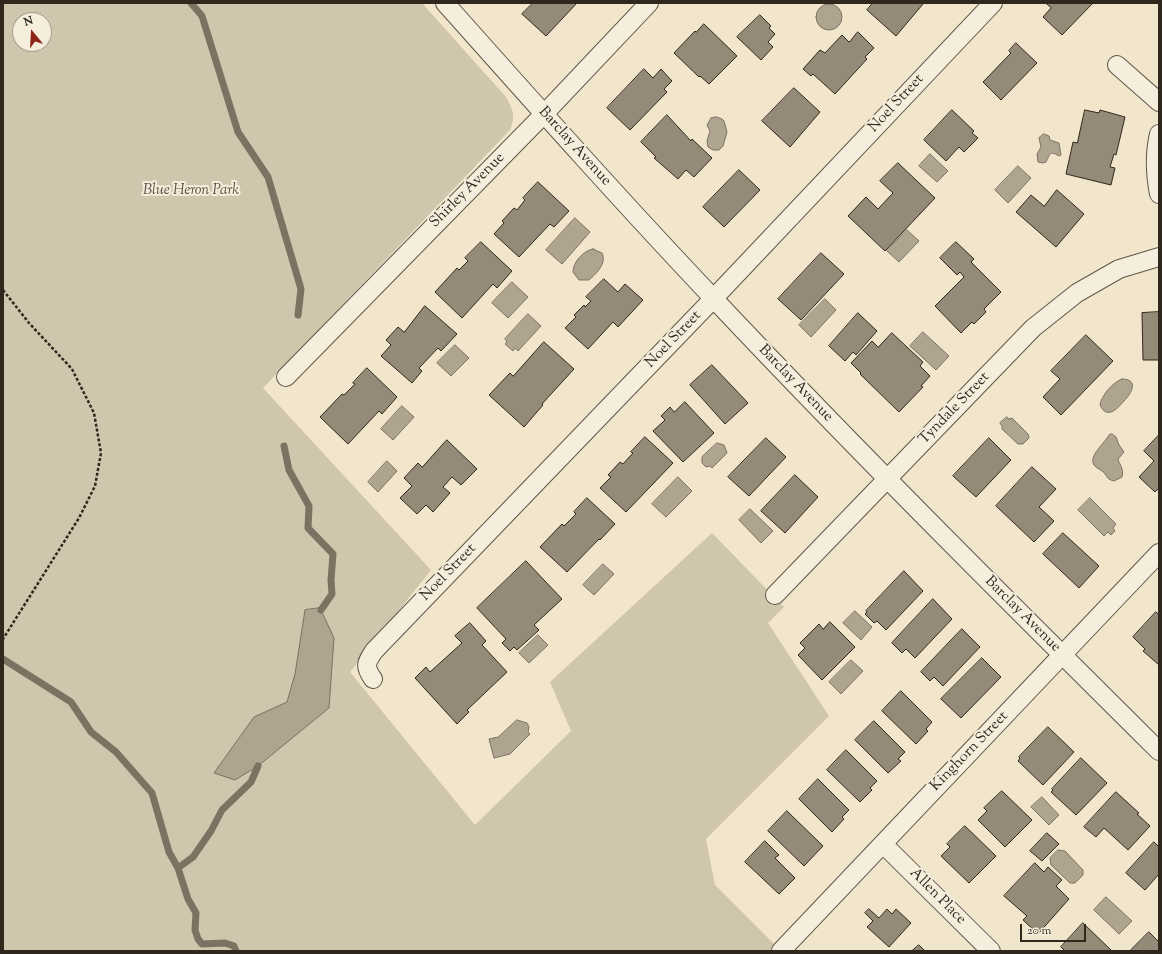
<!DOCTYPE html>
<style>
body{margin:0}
#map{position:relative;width:1162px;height:954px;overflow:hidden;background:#f1e5cb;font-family:"Sorts Mill Goudy",serif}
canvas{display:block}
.frame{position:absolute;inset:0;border:4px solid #30271d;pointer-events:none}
.north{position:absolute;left:12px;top:12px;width:40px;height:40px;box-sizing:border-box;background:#f6eedd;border:1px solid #a79e90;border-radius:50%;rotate:342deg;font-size:11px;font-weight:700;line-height:16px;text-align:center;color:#30271d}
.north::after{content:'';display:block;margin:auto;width:14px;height:18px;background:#8f2418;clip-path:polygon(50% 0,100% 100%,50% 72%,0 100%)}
.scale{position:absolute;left:1020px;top:924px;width:66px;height:18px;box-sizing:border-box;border:2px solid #30271d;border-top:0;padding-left:5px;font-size:12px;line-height:14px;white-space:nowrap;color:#30271d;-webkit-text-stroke:3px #f6eedd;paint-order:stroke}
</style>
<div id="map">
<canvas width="1162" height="954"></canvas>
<div class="frame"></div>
<div class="north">N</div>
<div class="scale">20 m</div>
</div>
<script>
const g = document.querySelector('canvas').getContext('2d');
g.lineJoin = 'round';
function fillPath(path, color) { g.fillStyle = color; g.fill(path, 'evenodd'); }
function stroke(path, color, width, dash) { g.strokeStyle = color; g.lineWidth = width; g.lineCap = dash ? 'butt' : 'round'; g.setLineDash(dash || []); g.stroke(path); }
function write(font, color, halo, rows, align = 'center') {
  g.font = font + ' "Sorts Mill Goudy",serif'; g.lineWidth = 4; g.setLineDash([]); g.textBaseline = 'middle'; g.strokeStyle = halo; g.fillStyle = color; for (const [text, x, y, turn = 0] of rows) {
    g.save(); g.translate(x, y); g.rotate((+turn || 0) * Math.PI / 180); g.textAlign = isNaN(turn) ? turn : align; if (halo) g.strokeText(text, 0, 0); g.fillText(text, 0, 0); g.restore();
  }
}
fillPath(new Path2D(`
 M3,3h419l84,94c7,13 10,18 4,33l-247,258 168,182 -81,102 125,153 96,-94 -21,-49 162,-149 72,74 -16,16 61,93 -123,123 9,46 61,61 -5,5h-768zM20,20h24v24h-24z`), '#d0c5ad');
const water = new Path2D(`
 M816 17a13 13 0 1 1 26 0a13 13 0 1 1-26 0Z
 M717,117l5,2 2,2 3,11 -4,14 -4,4h-6l-5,-3 -1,-6 3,-10 -3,-6 4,-7z
 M1044,134l5,2 1,4 9,3 2,12 -2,1c-10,-6 -9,-1 -13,6l-3,1 -5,-1 -1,-8 4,-7 -2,-9z
 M930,154l18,17 -11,11 -18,-16z
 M1018,166l13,12 -23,25 -13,-13z
 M575,218l15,14 -28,32 -16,-14z
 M907,230l12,11 -20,21 -12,-11z
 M593,249l9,4c5,10 -5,20 -13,27h-10l-6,-8c0,-10 10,-21 20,-23z
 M512,282l16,15 -20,21 -16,-15z
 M825,299l11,11 -25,27 -12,-12z
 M528,314l13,12 -23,25 -3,-3 -2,3 -8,-7 2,-2 -2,-3z
 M923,332l26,24 -13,14 -26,-24z
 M455,345l14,13 -18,18 -14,-13z
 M1122,379c18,0 9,15 2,22 -7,8 -17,19 -24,4 1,-9 13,-23 22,-26z
 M402,406l12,11 -21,23 -12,-11z
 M1007,417l1,2 4,-1 16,16 1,4 -6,6h-5l-16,-15v-3l-2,-3z
 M1112,434l4,3 3,8 5,7 -6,7c2,7 6,9 4,18l-8,4c-9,-2 -6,-6 -12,-10 -2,-2 -6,-3 -8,-6 -6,-9 11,-22 15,-30z
 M717,443l7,2 3,8 -15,15 -2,-2 -4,1 -4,-4v-6z
 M387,461l10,10 -19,21 -10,-10z
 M678,477l14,14 -26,26 -14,-13z
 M1090,498l26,26 -3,4 2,3 -4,4 -3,-3 -4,4 -26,-26z
 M750,509l23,22 -12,12 -22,-23z
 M603,564l11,10 -20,21 -11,-10z
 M320,608l14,30 -5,70 -71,58 -23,14 -21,-7 40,-56 33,-15 8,-28 10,-64z
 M855,611l17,16 -11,13 -18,-17z
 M538,635l10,10 -19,18 -10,-10z
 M851,660l12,11 -22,23 -12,-12z
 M517,720l10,3 2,4 -1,5 2,2 -20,20 -16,4 -5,-19 9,-2z
 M1042,797l17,18 -10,10 -18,-18z
 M1058,850l7,1 18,19v5l-8,8h-5l-19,-18 -1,-7z
 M1106,897l26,24 -13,13 -25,-24z`);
fillPath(water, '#afa490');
stroke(water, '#7c7262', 1);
stroke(new Path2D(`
 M191,3l11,13 36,116 30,45 33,112 -3,26
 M284,446l5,24 20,36 -1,22 25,26 -2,26 1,14 -11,16
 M3,659l68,43 20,30 25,20 36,41 17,59 9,16 10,31 8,14 -1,17 3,9 4,5 23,-1 9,3 2,5
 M178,868l15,-11 18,-26 11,-21 29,-28 7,-16`), '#7c7262', 7);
const building = new Path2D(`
 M533,3h44l-31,33 -24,-22z
 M873,3h48l2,1 -27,32 -29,-26z
 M1046,3h47l-31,32 -19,-18 8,-9z
 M760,15l11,11 -2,2 6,6 -7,8 5,5 -12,13 -24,-23z
 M704,24l33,32 -28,28 -9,-8 -1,1 -25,-24 21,-22 1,1z
 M858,32l16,16 -9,9 2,2 -32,35 -22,-20 -2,2 -8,-7 17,-19 5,3 17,-18 7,7z
 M1016,43l21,20 -36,37 -18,-18 28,-29 -2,-2z
 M644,69l9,9 8,-9 11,12 -8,8 3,3 -37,38 -23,-22z
 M794,88l26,24 -30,35 -28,-26z
 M952,110l22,21 -2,2 6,5 -14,14 -5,-5 -13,14 -22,-21z
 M1085,110l14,3 1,-3 25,7 -9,38 -2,-1 -4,13 5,1 -4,17 -45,-11 7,-32 4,1z
 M667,115l24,26 1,-2 20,19 -18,19 -8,-7 -8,9 -24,-21 2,-1 -15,-15z
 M898,163l37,35 -50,53 -37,-35 18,-19 12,12 15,-16 -13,-12z
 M739,170l21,20 -36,37 -21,-20z
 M538,182l31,29 -15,16 -4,-3 -31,33 -25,-23 10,-11 -2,-2 12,-13 3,2 8,-10 -2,-2z
 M1057,190l27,24 -28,33 -40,-35 15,-17 13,11z
 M481,242l31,29 -15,17 -4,-4 -31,34 -27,-26 22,-24 2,2 9,-9 -3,-3z
 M956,242l18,17 -3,3 30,30 -17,17 2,3 -12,12 -2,-2 -11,11 -26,-27 29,-29 -4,-5 -3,3 -17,-17z
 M821,253l23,21 -43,46 -23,-21z
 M604,279l14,13 7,-8 18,16 -25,27 -5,-5 -25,27 -23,-21 11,-11 -2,-2 10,-10 1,2 6,-6 -5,-4z
 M425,306l32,28 -16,17 -3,-3 -19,20 3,3 -10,12 -31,-27 10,-11 -5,-5 12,-13 6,5z
 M1159,312v48h-16l-1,-47z
 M858,313l19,18 -21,24 -3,-3 -8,9 -16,-15z
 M892,333l31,29 -3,4 10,10 -9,10 2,1 -24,25 -39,-38 1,-1 -10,-10 21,-22 6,6z
 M1086,335l27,26 -52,54 -18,-18 17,-18 -9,-8z
 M544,342l30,27 -32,35 1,1 -19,22 -35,-32 21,-22 3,3z
 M712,365l36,38 -23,21 -35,-39z
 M367,368l30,29 -15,17 -3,-3 -31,33 -28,-27 22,-23 2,1 11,-11 -2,-1z
 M685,402l29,31 -31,29 -30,-31 12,-11 -4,-4 9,-9 4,5z
 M1159,435v53l-4,4 -16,-15 15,-16 -10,-10z
 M645,437l28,26 -47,49 -26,-24 11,-11 -3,-2 12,-13 3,2 10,-11 -2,-1z
 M766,438l20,19 -37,39 -21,-19z
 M989,438l22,22 -35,37 -23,-21z
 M447,440l30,29 -16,16 -9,-8 -9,10 7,6 -17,19 -7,-7 -9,9 -17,-16 12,-12 -8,-8 14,-15 4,4z
 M1032,467l24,22 -17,18 15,14 -20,21 -38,-36z
 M795,475l23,22 -33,36 -24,-22z
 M587,498l28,26 -15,16 -1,-1 -32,33 -27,-25 22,-23 2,2 12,-12 -2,-2z
 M1063,533l36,33 -20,22 -36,-34z
 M526,561l36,38 -28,26 5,5 -22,20 -3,-3 -4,4 -8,-8 4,-4 -29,-31z
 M904,571l19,20 -37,39 -9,-9 -3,2 -9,-9 2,-2 -1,-1z
 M933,599l19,20 -37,39 -9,-9 -4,4 -10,-10z
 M1156,612l3,3v50l-16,-14 2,-2 -12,-12z
 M830,622l25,25 -33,33 -24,-25 7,-7 -5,-5 19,-19 4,5z
 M470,623l16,18 -4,4 25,27 -40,38 2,2 -12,12 -42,-46 11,-11 4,5 32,-29 -7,-7z
 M962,629l18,18 -37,39 -9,-9 -4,4 -9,-9z
 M982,658l19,19 -40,41 -20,-19z
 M901,691l31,31 -6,7 2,2 -12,13 -34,-33z
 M874,721l31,31 -7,7 3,2 -13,12 -33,-33z
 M1048,727l26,25 -31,33 -25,-24 2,-3 -1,-1z
 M846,750l31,31 -7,7 2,2 -12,12 -33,-32z
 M1081,758l26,25 -31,32 -25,-23 2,-2 -1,-1z
 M818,779l31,31 -7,7 2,2 -12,13 -33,-33z
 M1002,791l30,29 -27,27 -27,-27 9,-9 -3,-3z
 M1116,792l23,21 -2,1 13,12 -22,24 -24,-22 -8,9 -12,-10z
 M787,811l36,35 -19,20 -36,-35z
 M965,826l31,30 -27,27 -28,-27 9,-9 -3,-3z
 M1047,833l12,11 -17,17 -12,-10z
 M765,841l14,14 -4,3 20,20 -16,16 -34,-32z
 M1154,842l5,5v27l-14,16 -19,-17z
 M1035,863l9,9 4,-5 14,13 -6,6 13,13 -31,35 -15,-14 4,-4 -23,-20z
 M869,909l10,9 8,-9 5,5 4,-5 15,14 -22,24 -22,-20 6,-6 -8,-8z
 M1083,923l29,28h-47l-4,-4z
 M1149,932l10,10v9h-29z
 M919,945l6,6h-13z`);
fillPath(building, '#948a77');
stroke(building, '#30271d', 1);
const street = new Path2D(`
 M445,3c89,100 177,199 269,296 145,154 295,303 445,452
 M1117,65l42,37
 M1159,134c-5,21 -4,39 0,60
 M286,377l258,-263 105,-111
 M775,595l258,-267 44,-35 42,-24 40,-12
 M373,679c-9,-13 -7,-16 1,-28l339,-352 280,-296
 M883,844l108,107
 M781,951l378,-398`);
stroke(street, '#605648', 20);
stroke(new Path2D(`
 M3,290l26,33 43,46 22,44 7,40 -6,33 -16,32 -76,121`), '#30271d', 2.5, [3, 2]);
stroke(street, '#f6eedd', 18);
write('15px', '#30271d', '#f6eedd', [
 ["Noel Street",897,104,-47],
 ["Barclay Avenue",574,147,48],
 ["Shirley Avenue",468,191,-45],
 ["Noel Street",674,340,-46],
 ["Barclay Avenue",795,384,46],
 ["Tyndale Street",955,409,-46],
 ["Noel Street",449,573,-46],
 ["Barclay Avenue",1022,615,45],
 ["Kinghorn Street",970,752,-46],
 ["Allen Place",937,897,45]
]);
write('italic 15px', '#584e41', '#f6eedd', [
 ["Blue Heron Park",191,191]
]);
</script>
